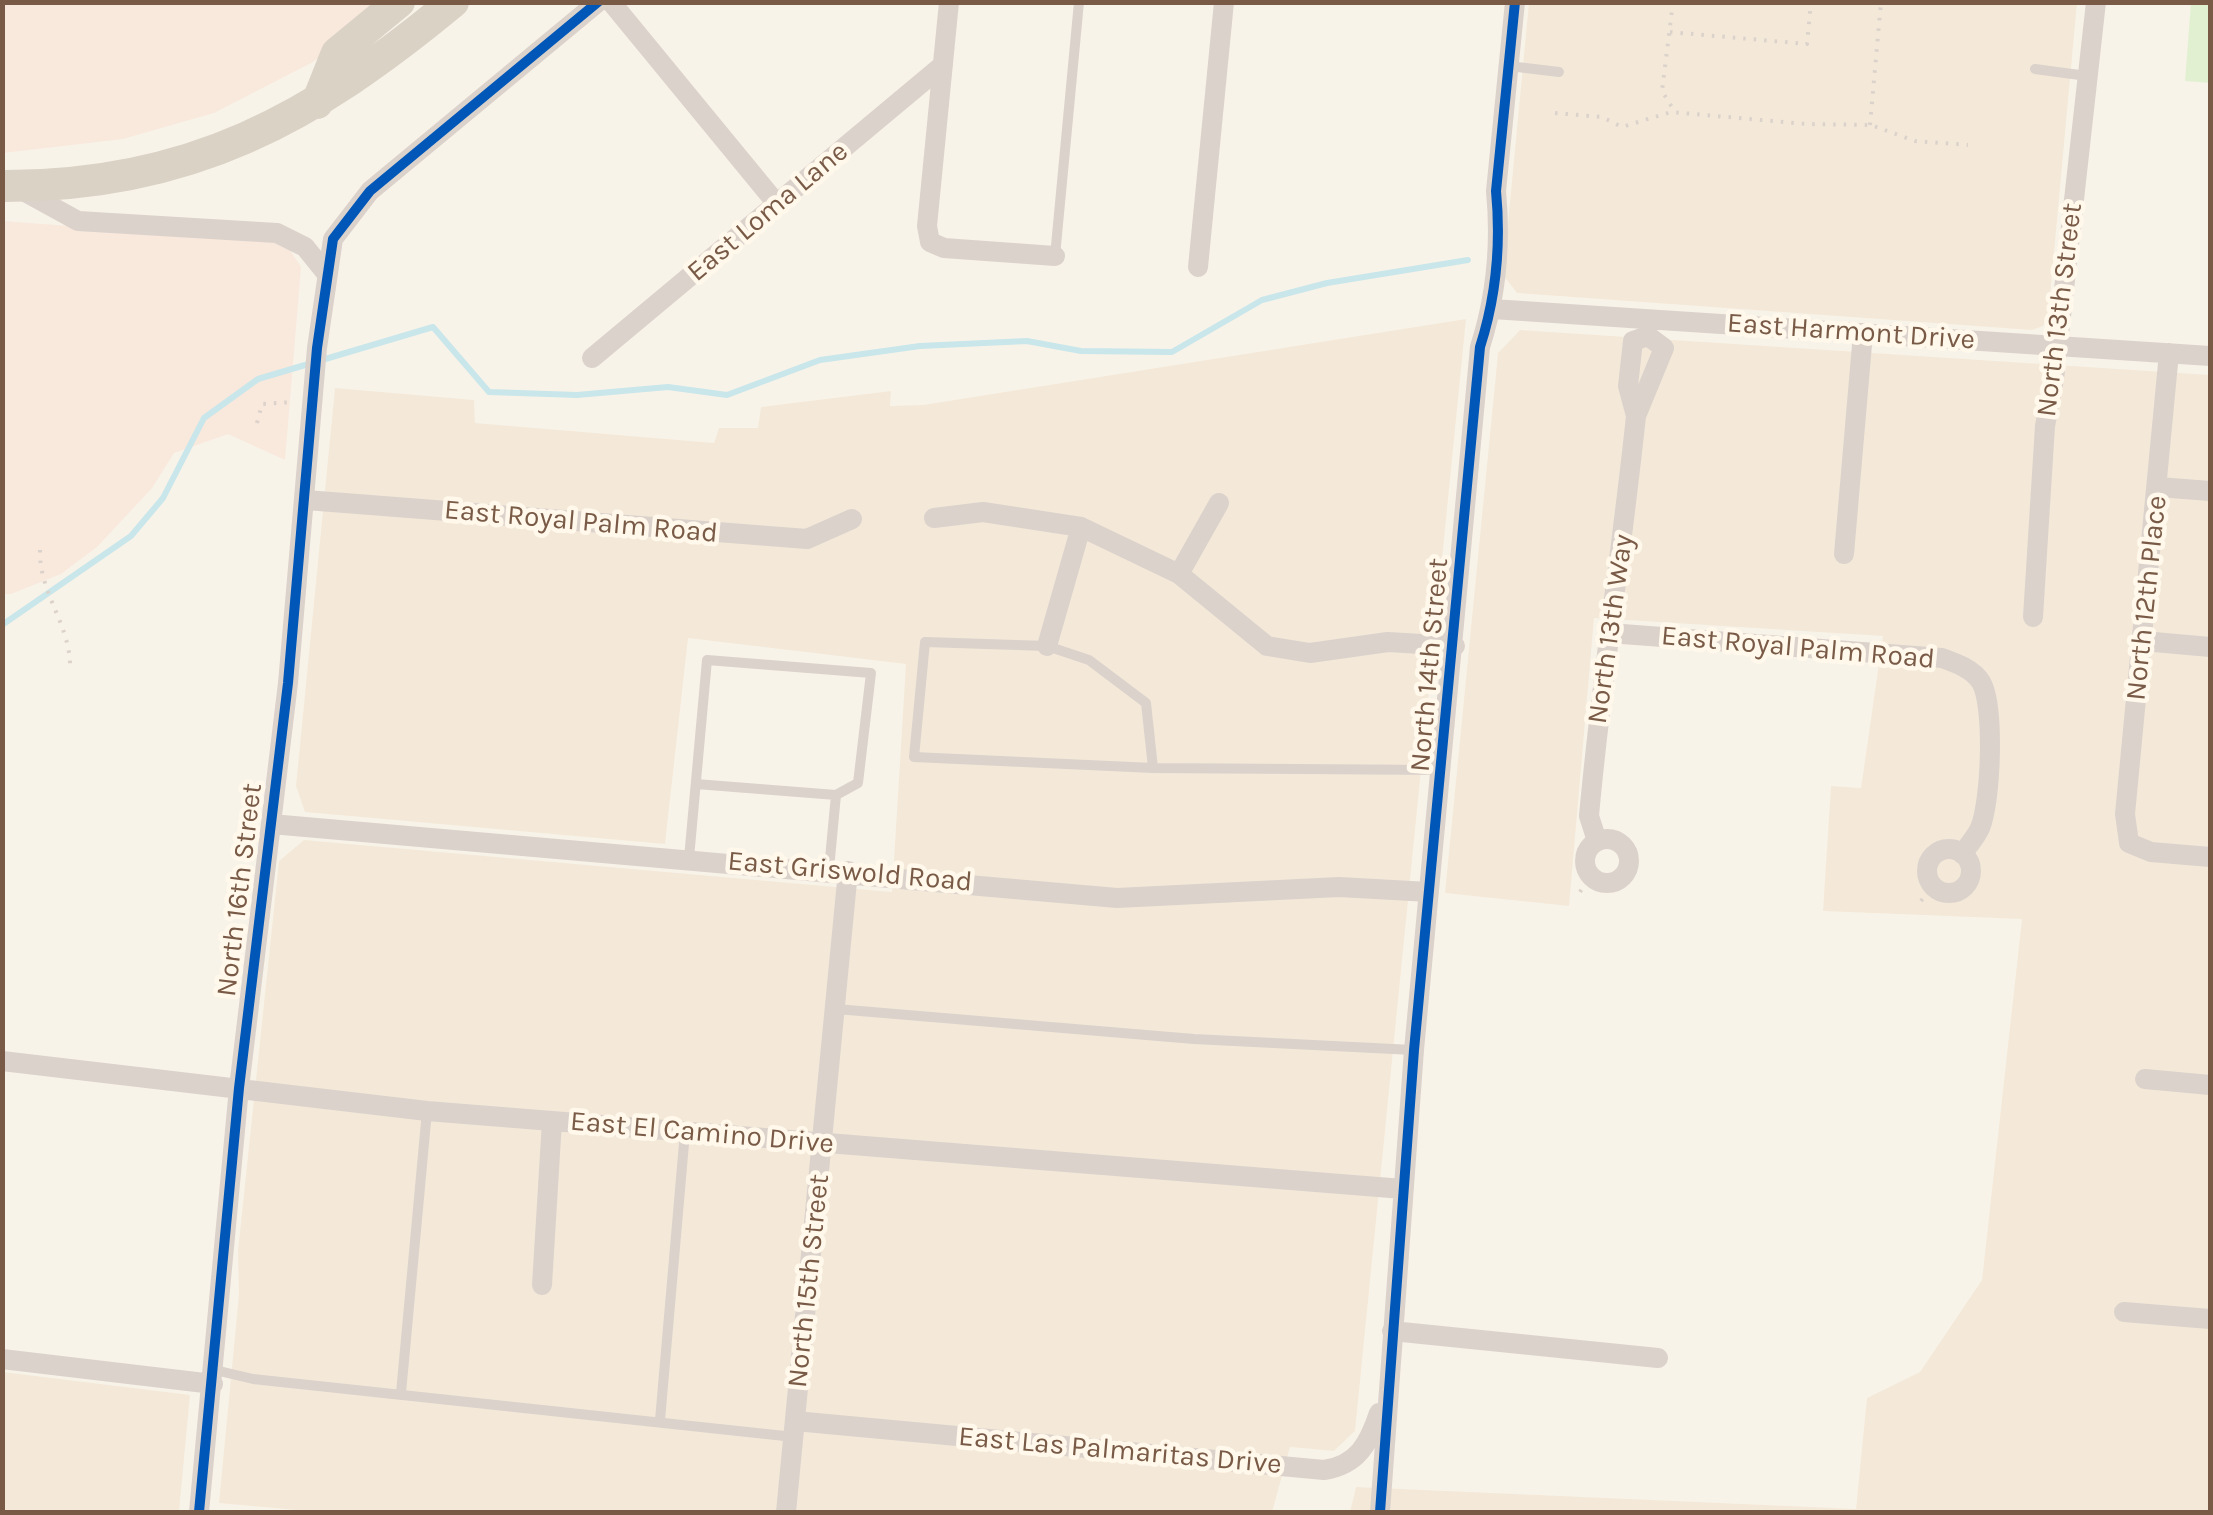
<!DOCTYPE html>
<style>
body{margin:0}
#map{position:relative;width:2213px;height:1515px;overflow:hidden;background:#f8f3e9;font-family:Karla,sans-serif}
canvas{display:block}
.frame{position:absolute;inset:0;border:5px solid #795a46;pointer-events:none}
</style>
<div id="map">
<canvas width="2213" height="1515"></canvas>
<div class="frame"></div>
</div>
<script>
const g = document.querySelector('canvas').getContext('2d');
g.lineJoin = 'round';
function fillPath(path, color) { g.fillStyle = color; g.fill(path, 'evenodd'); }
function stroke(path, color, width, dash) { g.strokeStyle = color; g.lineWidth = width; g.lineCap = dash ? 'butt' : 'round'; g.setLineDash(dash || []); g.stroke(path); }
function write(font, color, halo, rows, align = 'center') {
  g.font = font + ' Karla,sans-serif'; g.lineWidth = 9; g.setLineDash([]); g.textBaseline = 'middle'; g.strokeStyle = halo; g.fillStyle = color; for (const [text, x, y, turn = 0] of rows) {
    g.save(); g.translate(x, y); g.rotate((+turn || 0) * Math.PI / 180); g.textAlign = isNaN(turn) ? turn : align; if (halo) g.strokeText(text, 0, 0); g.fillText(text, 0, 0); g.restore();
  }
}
fillPath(new Path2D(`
 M1529,3h548l-29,315 -5,8 -11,4 -515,-37 -14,-18z
 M1466,319l-111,1112 -21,20 -44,-4 -18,65h-953l-100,-9 20,-209 -1,-43 41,-390 25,-21 588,52 14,-228 -218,-26 -23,206 -360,-32 -9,-26 39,-398 139,12 1,23 239,20 5,-15h39l3,-21 130,-16 -1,15 33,-1z
 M1520,330l690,45v1137h-860l6,-25 500,22 11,-111 53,-26 62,-92 40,-361 -199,-8 8,-125 30,2 22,-152 -289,-18 -25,288 -124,-13 53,-540z
 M3,1372l187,23 -11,117h-176z`), '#f4e9d8');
fillPath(new Path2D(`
 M3,3h385l-75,59 -99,51 -91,26 -120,14z
 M2,221l273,20 15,9 11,17 -16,193 -57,-26 -54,19 -22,35 -55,59 -36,27 -50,20h-9z`), '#f9e8dc');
fillPath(new Path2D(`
 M2191,2l19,1v80l-25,-2z`), '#e2f0d2');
stroke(new Path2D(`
 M2,625l129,-89 32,-38 41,-80 54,-39 175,-52 56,65 88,3 91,-8 59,8 93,-35 100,-14 107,-5 54,10 91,1 90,-52 65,-17 141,-23`), '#c9e6ea', 6);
stroke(new Path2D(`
 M1673,2l-11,89 13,21
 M1670,32l137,12 4,-42
 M1555,113l47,4 20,10 49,-15 135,12 65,1 44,16 53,4
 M1870,125l11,-123
 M257,423l5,-19 31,-2
 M40,550c-1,44 31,75 30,118
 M1580,892l10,-16
 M1921,901l12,-15`), '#dbd2cb', 4, [2.5, 8]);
stroke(new Path2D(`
 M1509,66l50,6
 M2035,69l52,7
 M1055,256l24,-254
 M1153,768l-7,-65 -57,-43 -42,-14 -122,-4 -11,115 239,11 289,2
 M696,784l140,11
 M689,858l18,-198 164,13 -13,110 -22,12 -7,74
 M836,1009l358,30 219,11
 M215,1370l38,9 541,58
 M401,1393l26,-282
 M660,1420l25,-288`), '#dbd2cc', 10);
stroke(new Path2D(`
 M611,2l166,202
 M949,2l-22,224 3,16 14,6 111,8
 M16,187l62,34 199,12 28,14 21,26
 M1198,267l26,-265
 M1492,309l718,47
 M2169,353l-44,461 4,29 22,9 59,5
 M592,358l351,-293
 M1636,416l28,-68 -16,-12
 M2158,487l52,4
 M306,500l501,39 45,-20
 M934,518l49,-6 98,15 98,47 88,72 43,7 78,-11 67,4
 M1844,554l19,-221
 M1179,574l40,-71
 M2033,617l12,-191 9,-47 42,-377
 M1609,633l333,25c14,5 31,11 39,24 14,24 10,120 -1,146 -4,9 -12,18 -18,26
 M2143,641l67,6
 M1047,646l34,-119
 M271,824l846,74 222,-11 90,5
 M1585 861a22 22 0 1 1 44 0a22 22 0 1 1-44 0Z
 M1597,841l-8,-25c12,-134 33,-266 47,-400l-8,-30 5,-45 15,-5
 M1927 871a22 22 0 1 1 44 0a22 22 0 1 1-44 0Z
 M2,1061l425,50 976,78
 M2145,1079l65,6
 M542,1285l10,-164
 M2124,1312l86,7
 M1392,1331l266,27
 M2,1359l211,25
 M795,1421l529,49c34,-5 45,-27 55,-57
 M199,1512l40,-424 49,-405 29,-335 16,-109 37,-48 228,-189
 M786,1512l62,-641
 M1380,1512l34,-462 66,-703c16,-50 21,-104 16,-156l19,-189`), '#dbd2cc', 20);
stroke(new Path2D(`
 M317,103l20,-50 62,-51
 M2,186c188,1 311,-68 451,-184`), '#dbd2c6', 32);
stroke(new Path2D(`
 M199,1512l40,-424 49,-405 29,-335 16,-109 37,-48 228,-189
 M1380,1512l34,-462 66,-703c16,-50 21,-104 16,-156l19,-189`), '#0057b8', 10);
write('28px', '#795a46', '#fff8eb', [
 ["East Loma Lane",768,212,-40],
 ["North 13th Street",2060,310,-83],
 ["East Harmont Drive",1851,332,4],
 ["East Royal Palm Road",581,522,5],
 ["North 12th Place",2147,598,-84],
 ["North 13th Way",1611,629,-82],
 ["East Royal Palm Road",1798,648,5],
 ["North 14th Street",1430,665,-85],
 ["East Griswold Road",850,872,5],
 ["North 16th Street",240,890,-83],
 ["East El Camino Drive",702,1133,5],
 ["North 15th Street",809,1281,-84],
 ["East Las Palmaritas Drive",1120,1451,5]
]);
</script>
